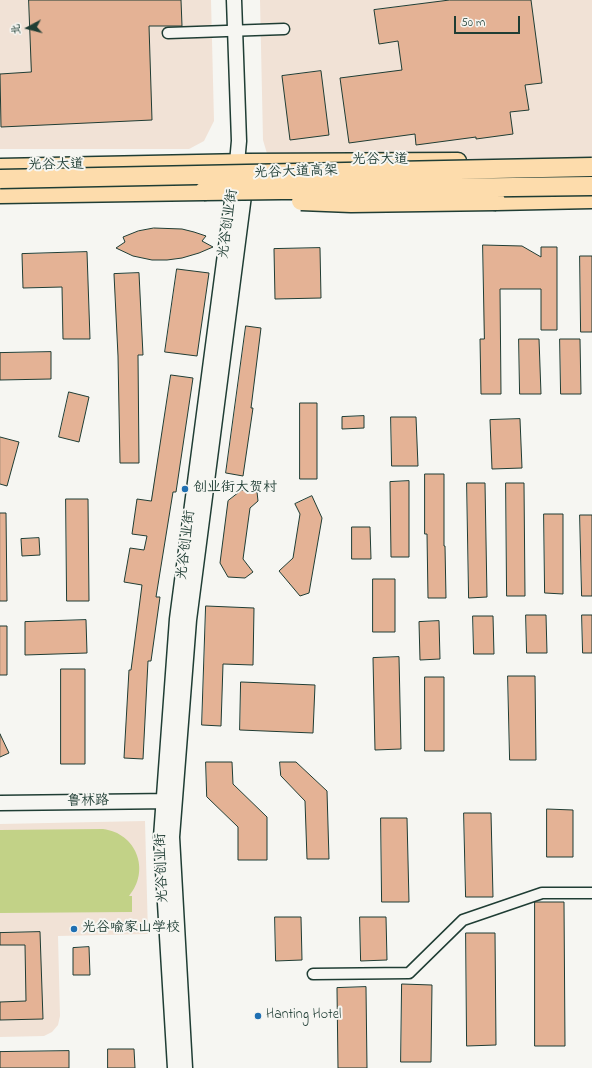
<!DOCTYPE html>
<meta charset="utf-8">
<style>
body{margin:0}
#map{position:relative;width:592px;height:1068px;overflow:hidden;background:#f6f6f2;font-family:"Indie Flower","LXGW WenKai TC",sans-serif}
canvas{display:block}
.north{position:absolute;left:8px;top:8px;width:40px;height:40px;-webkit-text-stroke:3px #f6f6f2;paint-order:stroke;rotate:263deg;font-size:11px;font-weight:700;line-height:16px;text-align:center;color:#1f3d34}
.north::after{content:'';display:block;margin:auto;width:14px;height:18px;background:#1f3d34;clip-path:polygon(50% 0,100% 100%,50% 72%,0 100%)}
.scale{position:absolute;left:454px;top:16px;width:66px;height:18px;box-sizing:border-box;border:2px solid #1f3d34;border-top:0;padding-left:5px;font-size:12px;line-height:14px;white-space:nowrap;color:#1f3d34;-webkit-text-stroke:3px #f6f6f2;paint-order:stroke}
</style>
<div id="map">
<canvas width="592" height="1068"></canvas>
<div class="north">北</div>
<div class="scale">50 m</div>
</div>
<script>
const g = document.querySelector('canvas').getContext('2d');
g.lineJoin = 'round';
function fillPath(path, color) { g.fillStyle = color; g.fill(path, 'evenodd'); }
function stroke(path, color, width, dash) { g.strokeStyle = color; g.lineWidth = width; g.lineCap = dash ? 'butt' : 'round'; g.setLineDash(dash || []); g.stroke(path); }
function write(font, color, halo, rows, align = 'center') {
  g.font = font + ' "Indie Flower","LXGW WenKai TC",sans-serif'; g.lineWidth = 4; g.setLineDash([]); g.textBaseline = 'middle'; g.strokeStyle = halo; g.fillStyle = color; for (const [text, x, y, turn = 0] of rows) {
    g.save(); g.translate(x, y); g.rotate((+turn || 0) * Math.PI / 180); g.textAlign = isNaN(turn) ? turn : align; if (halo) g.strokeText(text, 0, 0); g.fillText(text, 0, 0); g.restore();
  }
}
fillPath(new Path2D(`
 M0,0h211l3,121 -10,20 -15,8h-189z
 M260,0h332v159l-316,6 -8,-8 -5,-17z
 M145,821l3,113 -90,2 2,80 -2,9 -6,7 -8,4 -44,1v-213z`), '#f1e2d6');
fillPath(new Path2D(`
 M103,829c33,4 48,41 26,67h3v16l-132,1v-83z`), '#c2d287');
const building = new Path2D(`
 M29,0h152l1,26h-33l3,94 -151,7 -1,-53 31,-2z
 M450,0h81l11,83 -17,2 4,25 -19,2 3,22 -37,5v-2l-60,8 -1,-11 -66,9 -9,-65 62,-8 -4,-29 -19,3 -5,-34z
 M321,71l8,64 -39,5 -8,-64z
 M154,228l28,1 12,3 12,4 -4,5 11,6 -14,6 -17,5 -15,2h-15l-19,-4 -17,-8 9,-6 -2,-5 15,-6z
 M483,245l39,1 19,11v-10h16v83h-16v-41h-41l1,105h-20l-1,-55h4z
 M320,248l1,50 -46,1 -1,-50z
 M87,252l3,87h-27l-1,-52 -39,1 -1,-34z
 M580,256h12v76h-11z
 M177,269l32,4 -12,83 -32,-4z
 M139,273l4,82h-5l1,108h-19l-2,-107 -4,-82z
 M246,326l15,2 -10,80h2l-10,68 -17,-3z
 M519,339h20l2,55h-21z
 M560,339h20l1,55h-20z
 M51,352v27l-51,1v-27z
 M171,375l22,3 -17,114h-3l-17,105h4l-9,64h-3l-5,98 -19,-1 5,-88h2l11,-85 -18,-3 6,-34 14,2 3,-14 -15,-2 5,-35 14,2z
 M69,392l20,5 -10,45 -20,-5z
 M300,403h17v76h-17z
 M364,416v12l-22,1v-12z
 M391,417h25l2,49h-26z
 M520,419l2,49 -30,1 -2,-49z
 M0,437l19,5 -12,44 -7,-2z
 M425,474h19v72h1l1,52h-18l-1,-64h-2z
 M409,481v76h-18l-1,-75z
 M467,483h18l2,114 -18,1z
 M506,483h18l1,113h-18z
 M242,490l15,2 1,9 -8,7 -7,51 10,13 -8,6 -17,-1 -8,-14 8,-62z
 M312,496l10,22 -13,75 -9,3 -21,-25 14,-13 7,-44 -5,-10z
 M66,499h22l1,102h-22z
 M0,513h6l1,88h-7z
 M544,514h19v80l-18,-1z
 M580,515h12v81h-10z
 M352,527h18l1,32h-19z
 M39,538l1,17 -18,1 -1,-17z
 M373,579h22v53h-22z
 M206,606l48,2 -1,57 -30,-1 -2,62 -19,-1z
 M526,615h20l1,38h-20z
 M582,615h10v38h-9z
 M473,616h20l1,38h-20z
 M86,620l1,33 -62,2v-33z
 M439,621l1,38 -20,1 -1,-38z
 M0,626h7v49h-7z
 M399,657l2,92 -26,1 -2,-92z
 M61,669h24v95h-24z
 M508,676h27l1,84h-26z
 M425,677h19v74h-19z
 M241,682l74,3 -2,48 -73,-3z
 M0,734l9,19 -9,4z
 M206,762h26l1,22 34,33v43h-29v-33l-31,-30z
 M280,762h16l31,29 2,68h-22l-2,-58 -24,-25z
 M547,809l26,1v47h-26z
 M464,813h27l2,84h-27z
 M381,818h26l2,84h-27z
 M535,902h29l1,144h-30z
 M275,917h26l1,43 -26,1z
 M360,917h26l1,43 -26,1z
 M40,932l3,87 -43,1v-18l26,-1 -1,-56h-25v-12z
 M466,933h29l1,112 -29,1z
 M89,947l1,28h-17v-27z
 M402,984l30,1 -1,77h-30z
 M366,987l1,81h-29l-1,-80z
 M108,1049h26l1,19h-27z
 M69,1051v17h-69v-16z`);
fillPath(building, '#e4b295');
stroke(building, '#1f3d34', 1);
const street = new Path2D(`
 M168,33l116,-4
 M313,974l96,-1 54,-53 79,-27h50`);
const secondary = new Path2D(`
 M0,803l172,-2
 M175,1068l-14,-231 16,-218 60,-456 2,-22 -5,-141
 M185,1068l-13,-231 17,-217 57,-440`);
const primary = new Path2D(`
 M0,167l247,-5 211,-1`);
const highway = new Path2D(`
 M0,194l204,-3
 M496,201l96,-2`);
stroke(street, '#1f3d34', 13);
stroke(secondary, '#1f3d34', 17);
stroke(primary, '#1f3d34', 19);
stroke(highway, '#1f3d34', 21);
stroke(street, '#f6f6f2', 10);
stroke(secondary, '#f6f6f2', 14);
stroke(primary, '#fddcac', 16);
stroke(highway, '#fddcac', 18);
const highwayBridge = new Path2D(`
 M0,179l592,-12
 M204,191l388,-5
 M301,201l50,2 145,-2`);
stroke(highwayBridge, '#1f3d34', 21, []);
stroke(highwayBridge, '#fddcac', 18);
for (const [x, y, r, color] of [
 [185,489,4,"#1f6fb2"],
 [74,929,4,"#1f6fb2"],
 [258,1016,4,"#1f6fb2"]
]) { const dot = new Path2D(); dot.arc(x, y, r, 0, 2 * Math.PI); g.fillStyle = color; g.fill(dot); stroke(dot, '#f6f6f2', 1.5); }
write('14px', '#1f3d34', '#f6f6f2', [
 ["光谷大道",380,161],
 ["光谷大道",56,166,-1],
 ["光谷大道高架",296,173,-2],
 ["光谷创业街",229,224,-82],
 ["光谷创业街",187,545,-83],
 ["鲁林路",88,802,-1],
 ["光谷创业街",163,868,-92]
]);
write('14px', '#1f3d34', '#f6f6f2', [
 ["创业街大贺村",193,489],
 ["光谷喻家山学校",82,929],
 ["Hanting Hotel",266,1016]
], 'left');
</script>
